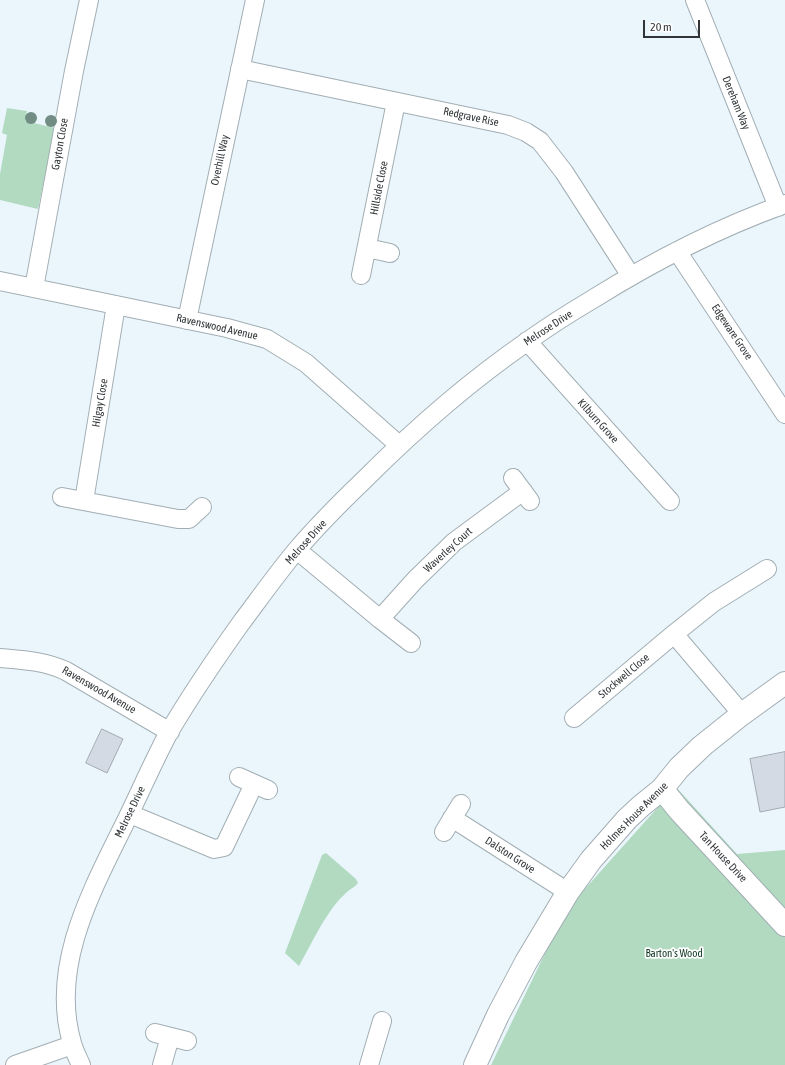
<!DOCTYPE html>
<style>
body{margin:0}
#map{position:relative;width:785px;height:1065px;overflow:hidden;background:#eaf6fc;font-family:"Asap Condensed",sans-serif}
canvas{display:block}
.scale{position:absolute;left:643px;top:20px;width:57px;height:18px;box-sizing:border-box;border:2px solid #313537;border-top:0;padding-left:5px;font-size:12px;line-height:14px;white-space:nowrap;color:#313537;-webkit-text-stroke:3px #fff;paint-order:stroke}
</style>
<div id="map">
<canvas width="785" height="1065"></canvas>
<div class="scale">20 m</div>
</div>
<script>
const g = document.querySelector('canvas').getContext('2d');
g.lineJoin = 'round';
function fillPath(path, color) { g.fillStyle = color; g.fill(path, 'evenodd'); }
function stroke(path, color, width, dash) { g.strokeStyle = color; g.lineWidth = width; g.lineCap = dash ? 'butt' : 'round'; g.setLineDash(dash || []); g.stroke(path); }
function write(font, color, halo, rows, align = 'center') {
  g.font = font + ' "Asap Condensed",sans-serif'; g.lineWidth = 3.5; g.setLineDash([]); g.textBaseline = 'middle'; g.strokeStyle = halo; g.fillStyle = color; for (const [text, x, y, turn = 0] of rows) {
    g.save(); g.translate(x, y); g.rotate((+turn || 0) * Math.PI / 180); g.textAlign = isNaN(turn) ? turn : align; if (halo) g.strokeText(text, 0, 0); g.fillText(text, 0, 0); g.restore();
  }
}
fillPath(new Path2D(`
 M7,108l20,3 -2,10 30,7 -17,81 -38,-9v-26l7,-39 -5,-2z
 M676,787l61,67 48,-4v215h-294l75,-155z
 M326,853l30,26 2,4c-4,5 -10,7 -14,12 -17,15 -33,50 -45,71l-14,-13 37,-98z`), '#b1dac1');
const building = new Path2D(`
 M102,729l21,10 -16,34 -21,-10z
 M785,752v55l-25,5 -10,-53z`);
fillPath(building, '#d4dae4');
stroke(building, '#a3a9b3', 1);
const street = new Path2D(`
 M695,0l83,207
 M240,69l268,56 18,7 14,9 24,31 67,104
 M367,248l23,5
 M677,251l108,163
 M361,275l35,-173
 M0,281l227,47 40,11 39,24 93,82
 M34,288l40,-217 15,-71
 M187,320l68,-320
 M527,341l143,160
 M513,478l17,23
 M62,497l116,22h11l13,-12
 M84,501l32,-196
 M297,550l83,69 35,-39 39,-38 69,-51
 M380,619l31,24
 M674,634l40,-32 53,-33
 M0,658c23,2 45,3 66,13l104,61
 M574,718l100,-84 68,80
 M239,777l29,13
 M130,814l84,35 10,-2 30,-63
 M452,818l116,74
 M444,832l17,-28
 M155,1033l32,8
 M15,1065l57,-20
 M81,1065c-3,-7 -7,-14 -9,-22 -22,-75 18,-149 50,-214 16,-32 30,-65 47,-97 22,-37 47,-74 72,-109 18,-24 35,-48 54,-71 22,-26 46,-50 70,-73 50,-50 105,-98 163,-138 21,-15 43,-29 65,-42 61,-38 125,-71 192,-95
 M162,1065l8,-28
 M369,1065l13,-44`);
const secondary = new Path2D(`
 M662,789l17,21 106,115
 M475,1065l23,-50 28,-53 42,-70 23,-32 36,-41 14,-13 21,-17 17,-21 23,-22 40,-32 43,-31`);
stroke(street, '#a2aeb3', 20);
stroke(secondary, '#a2aeb3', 24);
stroke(street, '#fff', 18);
stroke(secondary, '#fff', 22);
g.fillStyle = '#718d84';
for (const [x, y] of [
 [31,118],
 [51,121]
]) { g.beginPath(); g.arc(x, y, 6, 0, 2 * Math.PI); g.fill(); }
write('11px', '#313537', '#fff', [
 ["Dereham Way",736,103,68],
 ["Redgrave Rise",471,117,12],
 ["Gayton Close",60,144,-80],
 ["Overhill Way",220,160,-78],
 ["Hillside Close",379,188,-79],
 ["Ravenswood Avenue",217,327,13],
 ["Melrose Drive",548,328,-33],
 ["Edgeware Grove",732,332,56],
 ["Hilgay Close",100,403,-80],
 ["Kilburn Grove",598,421,48],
 ["Melrose Drive",306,542,-48],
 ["Waverley Court",448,550,-42],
 ["Stockwell Close",624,676,-40],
 ["Ravenswood Avenue",99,690,30],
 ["Melrose Drive",130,812,-64],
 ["Holmes House Avenue",634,816,-45],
 ["Dalston Grove",510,855,33],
 ["Tan House Drive",723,857,47]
]);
write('11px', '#0e3722', '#fff', [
 ["Barton's Wood",674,954]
]);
</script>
